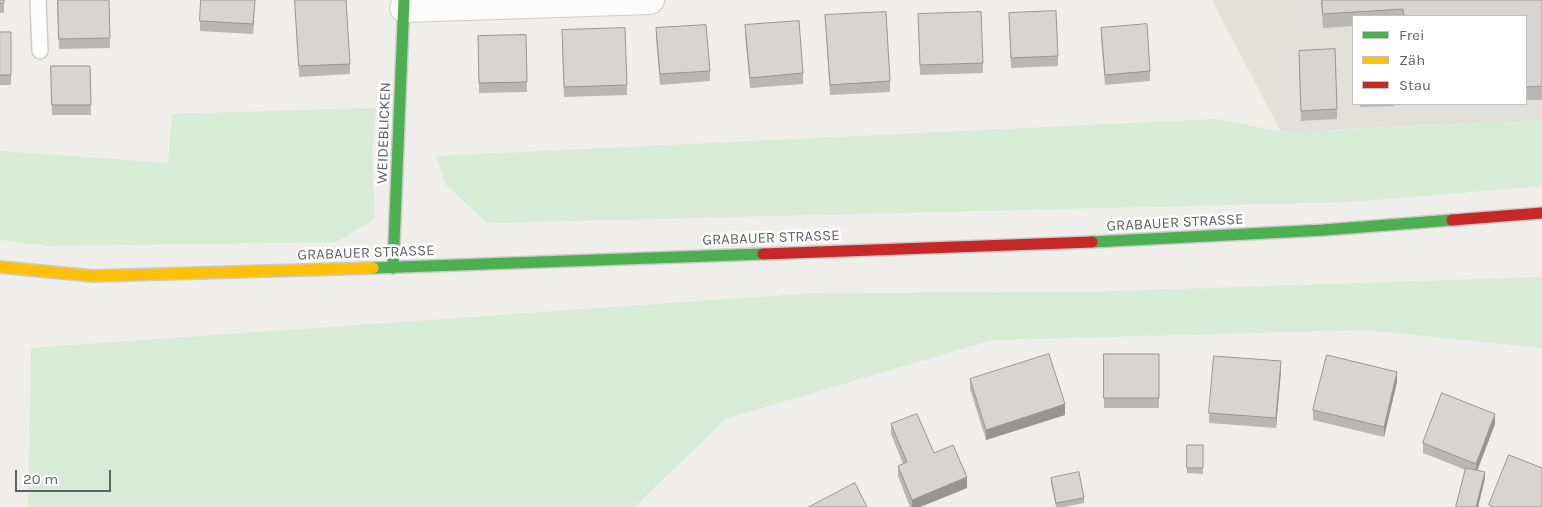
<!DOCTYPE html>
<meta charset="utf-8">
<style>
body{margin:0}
#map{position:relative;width:1542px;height:507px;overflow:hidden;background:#efeeea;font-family:Karla,sans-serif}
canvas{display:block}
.legend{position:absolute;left:1352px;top:15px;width:175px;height:90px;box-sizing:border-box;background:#fff;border:1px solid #bfc1c3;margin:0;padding:6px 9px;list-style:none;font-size:15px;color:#5f6368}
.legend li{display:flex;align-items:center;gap:10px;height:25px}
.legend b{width:25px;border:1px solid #bfc1c3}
.scale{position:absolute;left:15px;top:470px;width:96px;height:22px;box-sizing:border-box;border:2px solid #5f6368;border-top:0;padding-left:6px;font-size:15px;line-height:18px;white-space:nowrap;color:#5f6368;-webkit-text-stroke:4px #fff;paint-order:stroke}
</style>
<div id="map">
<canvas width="1542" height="507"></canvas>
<ul class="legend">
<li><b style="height:6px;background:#4caf50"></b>Frei</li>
<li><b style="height:6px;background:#ffc107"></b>Zäh</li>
<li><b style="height:6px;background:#c62828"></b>Stau</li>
</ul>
<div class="scale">20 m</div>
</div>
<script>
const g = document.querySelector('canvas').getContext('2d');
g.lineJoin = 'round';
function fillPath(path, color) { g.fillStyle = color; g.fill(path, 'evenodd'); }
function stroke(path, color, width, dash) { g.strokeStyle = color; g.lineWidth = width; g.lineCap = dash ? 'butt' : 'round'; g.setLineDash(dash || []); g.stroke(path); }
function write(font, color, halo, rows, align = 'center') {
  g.font = font + ' Karla,sans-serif'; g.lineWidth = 5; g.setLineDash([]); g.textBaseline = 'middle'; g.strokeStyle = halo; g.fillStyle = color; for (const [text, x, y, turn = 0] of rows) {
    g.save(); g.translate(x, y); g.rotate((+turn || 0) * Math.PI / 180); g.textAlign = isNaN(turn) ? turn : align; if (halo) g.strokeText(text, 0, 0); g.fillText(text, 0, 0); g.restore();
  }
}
fillPath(new Path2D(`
 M1212,0h330v120l-261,12zM1353,16h173v88h-173z`), '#e2e0da');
fillPath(new Path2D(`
 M376,108l-4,45 3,66 -39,23 -288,4 -48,-6v-89l168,12 4,-49z
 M1218,119l64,13 260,-12v66l-193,16 -862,21 -42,-39 -9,-28z
 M1542,277v71l-177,-18 -373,10 -267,79 -90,88h-607l3,-159 783,-55 274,-1z`), '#d8ebd6');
const lane = new Path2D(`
 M38,0l2,51`);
const street = new Path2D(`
 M404,8l246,-8`);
const fast = new Path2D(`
 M1092,242l232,-12 128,-10
 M373,268l390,-14
 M393,268l11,-268`);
const slow = new Path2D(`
 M0,267l93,9 280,-8`);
const jam = new Path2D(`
 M1452,220l90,-7
 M763,254l329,-12`);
stroke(lane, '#cbcccc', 18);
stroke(street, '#cbcccc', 30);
stroke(fast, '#cacacb', 14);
stroke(slow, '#cacacb', 14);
stroke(jam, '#cacacb', 14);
stroke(lane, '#fdfcfc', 15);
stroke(street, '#fdfcfc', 28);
stroke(fast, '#4caf50', 11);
stroke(slow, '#ffc107', 11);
stroke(jam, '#c62828', 11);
fillPath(new Path2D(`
 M0,0h4v13h-4z
 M57,0h52l1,48 -51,1z
 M255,0l-2,34 -53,-3v-10z
 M295,0l55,64v10l-51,3z
 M1321,0h221v100h-16v-84h-173v10l-30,2z
 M1009,13l49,43v10l-47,2z
 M918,14l65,49v10l-63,2z
 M825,15l65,66v11l-60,3z
 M745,25l58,48v11l-53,4 -5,-53z
 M656,28l54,43v10l-50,4 -4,-47z
 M1101,28l49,43v10l-45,4 -4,-47z
 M0,32h11v53h-11z
 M526,35l1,57 -48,1 -1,-57z
 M562,41l65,44v10l-63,2z
 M1299,61l38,48v10l-36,2z
 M51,66h39l1,49h-39z
 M1360,104h34v2l-34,1z
 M1412,104h30l-30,1z
 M1104,354h55v54h-55z
 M1281,371l-5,57 -67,-5v-10z
 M970,379l95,36 -79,25 -16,-51z
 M1397,382l-13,55 -71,-17v-10z
 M891,424l43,29 33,35 -47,19h-10l-12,-31v-10l5,-2 -12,-30z
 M1495,424l-18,46 8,8 -7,29h-22l10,-37 -43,-17v-10z
 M1203,445v29l-16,-1v-5z
 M1051,478l33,20v5l-20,4h-8l-5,-24z`), '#b8b7b5');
fillPath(new Path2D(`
 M255,0l-2,34v-10z
 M1281,361v10l-5,57v-10z
 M1397,372v10l-13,55v-10z
 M1065,404v11l-79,25v-10z
 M1495,414v10l-19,50v-10z
 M1485,472v6l-7,29h-2z
 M967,477v11l-47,19h-8v-7z`), '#969594');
const building = new Path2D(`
 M0,0h4v3h-4z
 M58,0h51l1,38 -51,1z
 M201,0h54l-2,24 -53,-3z
 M295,0h51l4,64 -51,2z
 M1322,0h220v86l-16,1v-71h-122l-1,-7 -80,5z
 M1056,11l2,45 -47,2 -2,-45z
 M886,12l4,69 -60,4 -5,-70z
 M981,12l2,51 -63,2 -2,-51z
 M799,21l4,52 -53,5 -5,-53z
 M1147,24l3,47 -45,4 -4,-47z
 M706,25l4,46 -50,3 -4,-46z
 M625,28l2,57 -63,2 -2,-57z
 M0,32h11v43h-11z
 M526,35l1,47 -48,1 -1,-47z
 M1335,49l2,60 -36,2 -2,-60z
 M51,66h39l1,39h-39z
 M1049,354l16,50 -79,26 -16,-51z
 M1104,354h55v44h-55z
 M1327,355l70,17 -13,55 -71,-17z
 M1214,356l67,5 -5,57 -67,-5z
 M1442,393l53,21 -19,50 -53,-21z
 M917,414l17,39 19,-8 14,32 -55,23 -14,-34 9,-4 -16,-38z
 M1187,445h16v23h-16z
 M1509,455l33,13v39h-48l-5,-2z
 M1466,468l19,4 -9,35h-20z
 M1079,472l5,26 -28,5 -5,-25z
 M855,483l12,24h-58z`);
fillPath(building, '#d6d5d3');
stroke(building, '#969594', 1);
write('15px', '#5f6368', '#fff', [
 ["WEIDEBLICKEN",384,133,-88],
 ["GRABAUER STRASSE",1175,223,-3],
 ["GRABAUER STRASSE",771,238,-2],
 ["GRABAUER STRASSE",366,253,-2]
]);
</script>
